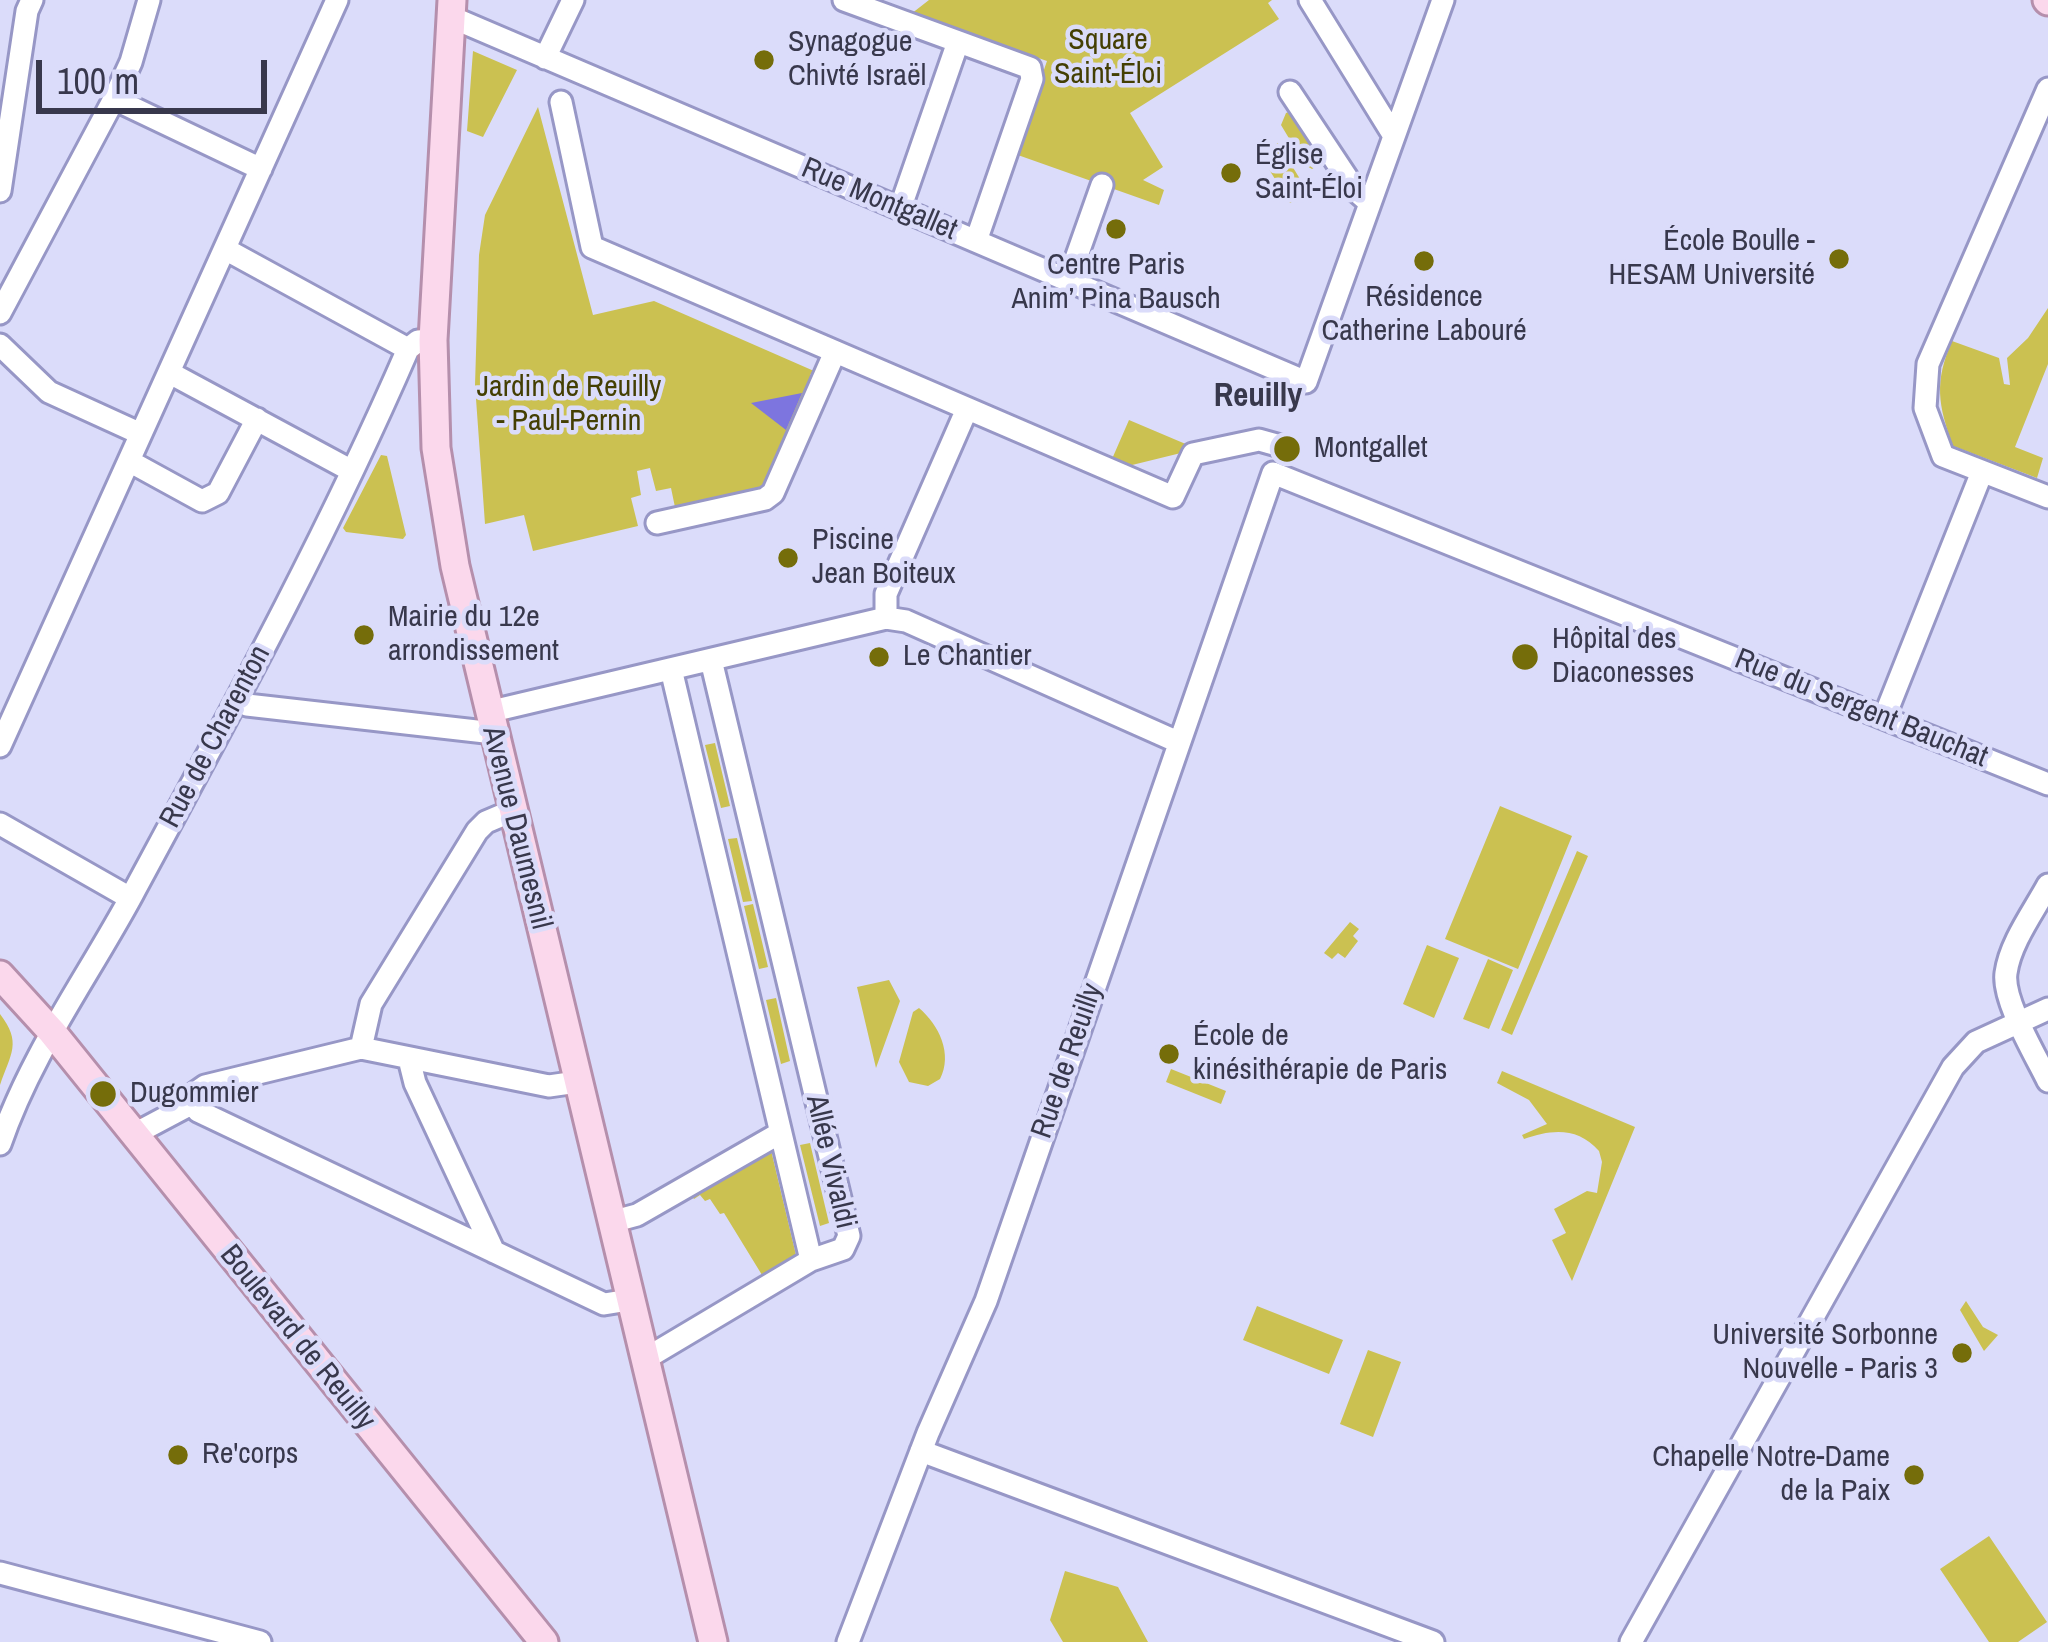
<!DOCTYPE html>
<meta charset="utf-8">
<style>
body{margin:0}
#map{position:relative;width:2048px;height:1642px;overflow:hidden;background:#dbdcfa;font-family:"Archivo Narrow",sans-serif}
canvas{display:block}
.scale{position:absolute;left:36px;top:60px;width:231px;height:54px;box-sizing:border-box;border:6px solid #38384c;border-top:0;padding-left:15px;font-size:36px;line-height:42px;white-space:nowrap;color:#38384c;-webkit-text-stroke:9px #dbdcfa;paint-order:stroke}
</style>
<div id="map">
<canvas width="2048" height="1642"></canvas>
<div class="scale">100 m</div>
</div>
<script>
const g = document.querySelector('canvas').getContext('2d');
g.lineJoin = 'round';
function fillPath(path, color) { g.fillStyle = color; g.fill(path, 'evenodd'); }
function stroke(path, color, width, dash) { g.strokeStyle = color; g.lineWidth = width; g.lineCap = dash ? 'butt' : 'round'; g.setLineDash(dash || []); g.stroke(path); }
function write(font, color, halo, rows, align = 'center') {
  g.font = font + ' "Archivo Narrow",sans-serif'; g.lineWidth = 9; g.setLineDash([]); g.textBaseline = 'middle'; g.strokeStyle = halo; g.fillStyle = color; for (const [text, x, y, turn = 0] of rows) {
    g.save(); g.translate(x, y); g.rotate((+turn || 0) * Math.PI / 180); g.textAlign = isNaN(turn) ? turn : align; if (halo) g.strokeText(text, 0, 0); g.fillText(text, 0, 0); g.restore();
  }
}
fillPath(new Path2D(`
 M929,0h343l-4,3 11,16 -149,94 33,54 -20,13 21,10 -5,15 -144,-51 32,-93 -136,-47z
 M473,51l44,19 -34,67 -16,-6z
 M538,107l55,208 61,-14 160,70 -4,4 3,7 -46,110 -91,20 -5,-24 -15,3 -6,-23 -13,3 4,24 -10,3 7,28 -105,25 -9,-36 -39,9 -10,-139 4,-130 6,-40z
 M1294,110l32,50 -14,9 -7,-4 -24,-40 5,-12z
 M1278,143l30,49 -18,11 -30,-48z
 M2048,308v56l-33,83 28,11 -6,20 -84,-32c-15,-41 -19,-64 -1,-105l47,17 5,26 6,1 -3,-27 21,-20z
 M1129,420l59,25 -3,7 -57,14 -16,-7z
 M381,455l6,1 19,79 -3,4 -57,-7 -3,-4z
 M715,743l15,63 -9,2 -16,-63z
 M1500,806l72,30 -54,133 -73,-30z
 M737,838l15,63 -9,1 -15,-63z
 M1577,851l11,5 -76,179 -11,-5z
 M753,904l15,63 -9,2 -15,-63z
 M1350,922l9,7 -6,7 5,5 -13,17 -7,-5 -6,6 -8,-6z
 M1427,945l32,13 -25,60 -31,-14z
 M1488,959l25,11 -24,59 -26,-10z
 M889,980l11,21 -24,67 -19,-81z
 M776,998l14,63 -9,3 -15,-64z
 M919,1008c20,17 34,46 21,71l-12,7 -19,-4 -10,-20 14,-50z
 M0,1014c22,29 11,39 0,71z
 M1171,1069l55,22 -5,13 -55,-22z
 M1502,1071l133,56 -63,154 -20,-41 14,-7 -12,-24 33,-18 10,2 5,-31 -3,-11c-21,-24 -47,-22 -75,-12l-2,-4 25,-11 -18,-24 -32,-17z
 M810,1143l19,80 -9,3 -20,-81z
 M770,1146l26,109 -34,20 -38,-62 -4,1 -10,-15 -5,2 -5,-6 -6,4 -4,-5z
 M1966,1301l17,26 15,8 -14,16 -24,-41z
 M1257,1306l86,34 -14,34 -86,-34z
 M1368,1350l33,12 -28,75 -33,-13z
 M1989,1536l58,86 -29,20h-29l-49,-73z
 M1065,1571l53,16 30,55h-85l-13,-22z`), '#cbc151');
fillPath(new Path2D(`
 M802,393l-16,37 -35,-27z`), '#7d75df');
const minor = new Path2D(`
 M844,0l186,68 2,11 -56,162
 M1310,0l84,136
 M451,17l855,365 137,-382
 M545,58l28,-58
 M2048,89l-120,275 -3,44 18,48 105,41
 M1290,92l65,98 15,13
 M114,99l147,70
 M561,102l31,145 581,250 20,-43 66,-14 25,7
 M0,191l27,-180 5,-11
 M900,209l58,-167
 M225,249l183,100
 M1068,281l34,-96
 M0,313l114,-214 17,-37 18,-62
 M0,345l49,47 92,42
 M170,373l182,98
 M129,461l73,40 16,-8 39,-74
 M657,523l108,-24 8,-6 62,-141
 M886,618v-24l81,-185
 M671,669l140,591 32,-11 6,-13 -138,-576
 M237,699l10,6 247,28
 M488,712l398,-94 20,3 272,121
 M1884,718l98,-246
 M0,746l337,-746
 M0,824l130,74
 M2048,885c-14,26 -38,58 -42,88 -4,27 30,83 42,108
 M361,1048l10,-44 106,-173 9,-9 26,-11
 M409,1059l6,24 79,169
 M577,1082l-28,4 -188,-38 -156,38 -10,7 -2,10 5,8 406,193 25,-4
 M144,1129l49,-26
 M0,1144c31,-90 87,-166 132,-249 97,-180 195,-359 276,-546l10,-8 15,-1
 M611,1222l26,-7 143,-82
 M645,1359l166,-99
 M921,1451l512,191
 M0,1573l260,69
 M848,1642l80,-209 58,-132 287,-828 775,311
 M1631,1642l322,-575 23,-25 72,-33`);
const major = new Path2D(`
 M452,0l-19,340 3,108 19,118 258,1076
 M2047,0l1,1
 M0,975l52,57 492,610`);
stroke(minor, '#9797c6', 27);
stroke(major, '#b58fac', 33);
stroke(minor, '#fff', 21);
stroke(major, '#fbd8ec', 27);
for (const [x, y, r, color] of [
 [764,60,12,"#756d0a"],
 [1231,173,12,"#756d0a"],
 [1116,229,12,"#756d0a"],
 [1839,259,12,"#756d0a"],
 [1424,261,12,"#756d0a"],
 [1287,449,15,"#756d0a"],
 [788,558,12,"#756d0a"],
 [364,635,12,"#756d0a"],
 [879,657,12,"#756d0a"],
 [1525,657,15,"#756d0a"],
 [1169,1054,12,"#756d0a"],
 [103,1094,15,"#756d0a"],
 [1962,1353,12,"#756d0a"],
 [178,1455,12,"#756d0a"],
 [1914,1475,12,"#756d0a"]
]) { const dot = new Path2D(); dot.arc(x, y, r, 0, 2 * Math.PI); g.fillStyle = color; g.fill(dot); stroke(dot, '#dbdcfa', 4.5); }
write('30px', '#443f03', '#dbdcfa', [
 ["Square",1108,41],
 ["Saint-Éloi",1108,75],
 ["Jardin de Reuilly",569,388],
 ["- Paul-Pernin",569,422]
]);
write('30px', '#38384c', '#dbdcfa', [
 ["Synagogue",788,43],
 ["Chivté Israël",788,77],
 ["Église",1255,156],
 ["Saint-Éloi",1255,190],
 ["École Boulle -",1815,242,"right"],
 ["HESAM Université",1815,276,"right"],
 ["Centre Paris",1116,266,"center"],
 ["Anim’ Pina Bausch",1116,300,"center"],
 ["Résidence",1424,298,"center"],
 ["Catherine Labouré",1424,332,"center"],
 ["Montgallet",1314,449],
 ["Piscine",812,541],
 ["Jean Boiteux",812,575],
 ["Mairie du 12e",388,618],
 ["arrondissement",388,652],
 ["Hôpital des",1552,640],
 ["Diaconesses",1552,674],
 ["Le Chantier",903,657],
 ["École de",1193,1037],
 ["kinésithérapie de Paris",1193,1071],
 ["Dugommier",130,1094],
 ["Université Sorbonne",1938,1336,"right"],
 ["Nouvelle - Paris 3",1938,1370,"right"],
 ["Re'corps",202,1455],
 ["Chapelle Notre-Dame",1890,1458,"right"],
 ["de la Paix",1890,1492,"right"]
], 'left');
write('30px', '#38384c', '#dbdcfa', [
 ["Rue Montgallet",879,200,23],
 ["Rue du Sergent Bauchat",1861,709,22],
 ["Rue de Charenton",216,737,-62],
 ["Avenue Daumesnil",516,828,76],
 ["Rue de Reuilly",1068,1061,-71],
 ["Allée Vivaldi",830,1162,77],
 ["Boulevard de Reuilly",297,1338,51]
]);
write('bold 33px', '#38384c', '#dbdcfa', [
 ["Reuilly",1258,397]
]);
</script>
